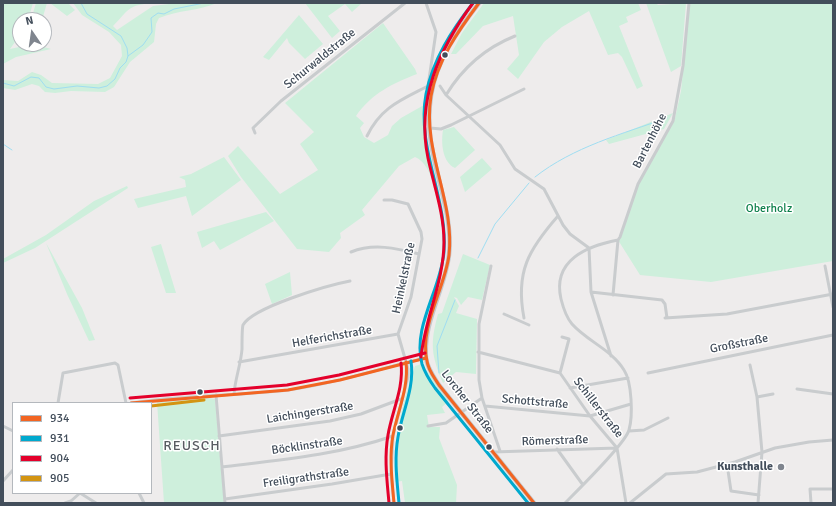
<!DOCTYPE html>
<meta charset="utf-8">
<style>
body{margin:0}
#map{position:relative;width:836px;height:506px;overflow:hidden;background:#eeecec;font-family:Signika,sans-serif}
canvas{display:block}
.frame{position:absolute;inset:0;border:4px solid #434e5b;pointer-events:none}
.legend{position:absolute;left:12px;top:402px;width:140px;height:92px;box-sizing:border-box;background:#fff;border:1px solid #b4b8bd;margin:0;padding:5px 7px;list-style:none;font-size:12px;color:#434e5b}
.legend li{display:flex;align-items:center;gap:8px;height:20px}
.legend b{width:20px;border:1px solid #b4b8bd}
.north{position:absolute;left:12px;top:12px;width:40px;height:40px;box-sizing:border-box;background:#fff;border:1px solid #b4b8bd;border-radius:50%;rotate:347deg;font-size:11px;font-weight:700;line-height:16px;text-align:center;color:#434e5b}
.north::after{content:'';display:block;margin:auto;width:14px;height:18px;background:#7f858e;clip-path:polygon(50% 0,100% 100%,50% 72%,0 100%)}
</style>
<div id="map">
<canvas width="836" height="506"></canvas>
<div class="frame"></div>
<ul class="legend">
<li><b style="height:5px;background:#f26522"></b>934</li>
<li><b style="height:5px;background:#00a9ce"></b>931</li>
<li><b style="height:5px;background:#e4002b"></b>904</li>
<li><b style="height:5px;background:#d39412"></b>905</li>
</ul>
<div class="north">N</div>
</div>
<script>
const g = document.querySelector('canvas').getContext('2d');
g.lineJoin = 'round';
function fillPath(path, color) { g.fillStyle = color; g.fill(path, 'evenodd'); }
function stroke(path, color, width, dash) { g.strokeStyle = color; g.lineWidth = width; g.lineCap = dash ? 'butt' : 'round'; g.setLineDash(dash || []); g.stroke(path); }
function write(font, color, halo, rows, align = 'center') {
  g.font = font + ' Signika,sans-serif'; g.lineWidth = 3; g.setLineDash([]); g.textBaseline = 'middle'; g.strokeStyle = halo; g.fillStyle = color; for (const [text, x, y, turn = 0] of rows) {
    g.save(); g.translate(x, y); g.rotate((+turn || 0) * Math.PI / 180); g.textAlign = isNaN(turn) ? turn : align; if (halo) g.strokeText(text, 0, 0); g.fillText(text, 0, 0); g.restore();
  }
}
fillPath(new Path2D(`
 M3,3h30l-5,17h-8v15l-10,14 23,-5 18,5 -35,8 -13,7z
 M36,3h11l-5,17h-11z
 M50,3h18l7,7 -8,6z
 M73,3h81c-27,2 -24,6 -41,23l4,4 36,-24 24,-3h40c-18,8 -39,7 -58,15l-3,6 -2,18 -24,20 -16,25 -9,5 -34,-1 -16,2 -10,-1 -6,-6 -7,-2 -17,6 -12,-2v-8l15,1 14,-9 9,3 11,8 46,1 12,-6 12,-22 -1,-11 -12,-13 -27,-17z
 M305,3h57l-10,9 -7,-8 -17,12 12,15 -8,7z
 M484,3h154l3,7 -15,7 2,5 -9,4 24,60 -6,3 -15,-32 -4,-4 -10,2 -19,-44 -27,16 -18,15 -26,37 -11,-10 12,-14 -6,-39 -30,10 -27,28h-5l11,-21z
 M646,3h10l2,2 28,-2 -5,63 -10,6z
 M691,3h142v258l-122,21 -71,-7 -22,-35 20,-56 37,-66 6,-27 8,-84z
 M299,15l24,29 -18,15 -16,-16 -2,-5 -18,22 -6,-3z
 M383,23l32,46 2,5c-25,10 -45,19 -61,42l8,7 -4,5 4,9 10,6 14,-8 4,-9 9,-8 23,-13 2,41 7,35c-4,-9 -8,-20 -18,-24l-16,9 -37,44 3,5 -25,18 1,5 -12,14 -32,-3 -56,-72 -13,-21 10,-10 42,48 38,-24 -18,-26 14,-12 -29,-29z
 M673,113l-9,16 -55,15 -3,-4z
 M454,127l21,23 -20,18c-13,-6 -14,-26 -12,-38z
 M224,157l17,23 -49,36 -6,-20 -48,12 -4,-9 52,-12 -1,-7 -6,-3 12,-3z
 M482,158l10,11 -27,23 -5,-15z
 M127,186l1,2 -93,60 -32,15v-4l43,-24 48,-34z
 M266,212l8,9 -54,29 -6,-9 -12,7 -5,-16z
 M46,243l36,65 13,32 -6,1 -22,-47z
 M161,244l15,49h-10l-15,-46z
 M463,254l27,11 -8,35 -14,-3 -7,8 -4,-7 -3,-1 5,9 -3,7 21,6 -1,55 -20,-2 -13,11c-12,-28 -13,-40 -5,-69l4,-1z
 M290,272l2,23 -20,9 -7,-20z
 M422,364l27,37 -7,6 3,6 -18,2 2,12h11l-1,11 18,47 -1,18h-51l-3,-22 -7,1c-2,-38 7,-80 20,-116z
 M203,397l12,2 9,104h-60l-7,-101z`), '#ceefdc');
stroke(new Path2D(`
 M128,56l15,-11 9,-13 -1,-14 7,-5 6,1 10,-5 30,-6
 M3,83l11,3 17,-9 8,1 7,9 8,2 23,-3 22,2 8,-2 8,-7 5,-11 6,-6 2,-6 -1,-8 -6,-12 -34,-22 -6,-11
 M3,144l9,6
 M535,177c38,-30 87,-43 132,-59
 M478,258l17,-34 34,-41
 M439,373l-2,-27 18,-46`), '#9fddf1', 1);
stroke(new Path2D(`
 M440,86l6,9 54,50 15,24 29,20 19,36 7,9 19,14 2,44 20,64
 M446,95c17,-28 39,-47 69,-59
 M430,128l11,1 10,-4 73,-36
 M255,133l-2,-5 28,-27 124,-98
 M367,136c14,-29 34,-36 61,-50l8,-54 -10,-29
 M384,200h8l16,4 13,28 1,7 -11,58 -13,37
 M351,252c22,-9 45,-4 68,2
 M491,266l-12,58v56l3,18 18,53
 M825,266l8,41
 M591,292l71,8 3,4 2,14
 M613,295l5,-55
 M504,314l25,11
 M524,318c-9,-46 5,-69 34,-102
 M665,318l62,-4 106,-20
 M478,352l82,21 30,43 27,32 9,55
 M239,362l159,-28 10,35v8l-15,59 -2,38 3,29
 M750,365l7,32
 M560,373l9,-34 -7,-2
 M648,373l185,-38
 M570,388l58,-10
 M797,389l36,5
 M234,394c1,-15 7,-30 8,-45 0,-4 0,-21 1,-24 10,-18 86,-40 107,-44
 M216,395l9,108
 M58,403l5,-30 52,-10 3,2 8,38
 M131,403c52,-8 104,-7 157,-13 47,-6 92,-22 138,-32
 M485,406l105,10 41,-12
 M3,426l10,5
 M428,426l18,-3 36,-25
 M629,431l15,-1 24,-12
 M219,436l111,-15 31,-7 40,-15
 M557,449l26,36
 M493,452l124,-4
 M727,464l4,27 28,4
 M222,467c58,-7 116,-12 171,-31
 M3,481l10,-11
 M80,493l16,10
 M139,493l5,10
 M225,499l107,-15 59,-10
 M65,503l6,-2 9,-8
 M565,503c13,-13 60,-59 64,-73 4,-14 3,-48 -5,-60 -12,-20 -37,-29 -52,-46 -6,-7 -9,-17 -11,-25 -9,-39 26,-53 57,-59l2,-3 18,-53 35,-63 10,-55 6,-63
 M630,503l36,-29 31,-2 38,-10 40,-14 34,-6 24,-2
 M758,503l4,-51 -5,-55 16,-3
 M811,503l-1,-14h23`), '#c9ccce', 3);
stroke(new Path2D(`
 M479,3c-21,27 -43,58 -48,93 -3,19 -2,39 2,57 6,34 20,67 16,102 -4,34 -26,67 -23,103 1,10 8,19 13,27l95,118`), '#c4c7cc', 4.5);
stroke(new Path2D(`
 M479,3c-21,28 -42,58 -48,93 -9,55 24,105 18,159 -4,33 -30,72 -22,106 1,9 7,16 12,24l95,118
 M131,403l157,-13 52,-10 86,-22
 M394,503c-2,-23 -5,-46 -1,-68 5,-25 16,-48 13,-73`), '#f26522', 3);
stroke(new Path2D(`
 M473,3c-21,27 -40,56 -47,91 -10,54 22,104 18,158 -3,37 -32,75 -22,112 3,9 8,17 13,24l93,115
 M399,503c-2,-22 -5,-44 -1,-66 4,-25 17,-49 13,-76`), '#00a9ce', 3);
stroke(new Path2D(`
 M421,357c4,-39 23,-76 23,-115 0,-29 -10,-56 -16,-84 -12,-58 11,-109 45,-155
 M130,398l157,-13 52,-10 86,-22
 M389,503c-2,-23 -5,-45 -1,-68 4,-24 16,-47 13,-72`), '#e4002b', 3);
stroke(new Path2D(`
 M151,406l53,-6`), '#d39412', 3);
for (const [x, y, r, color] of [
 [445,55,3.5,"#434e5b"],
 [200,392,3.5,"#434e5b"],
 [400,428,3.5,"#434e5b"],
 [489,447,3.5,"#434e5b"],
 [781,467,4,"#7f858e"]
]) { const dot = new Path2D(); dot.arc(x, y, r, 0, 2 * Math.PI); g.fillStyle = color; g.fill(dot); stroke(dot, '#fff', 1.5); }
write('12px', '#434e5b', '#fff', [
 ["Schurwaldstraße",320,59,-39],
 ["Bartenhöhe",650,141,-63],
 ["Heinkelstraße",404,278,-78],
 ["Helferichstraße",332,337,-10],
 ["Großstraße",739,344,-11],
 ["Lorcher Straße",467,402,52],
 ["Schottstraße",535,402,5],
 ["Schillerstraße",598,408,52],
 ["Laichingerstraße",310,413,-9],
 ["Römerstraße",555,441,-2],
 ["Böcklinstraße",307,446,-8],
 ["Freiligrathstraße",306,478,-8]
]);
write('12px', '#0e814c', '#fff', [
 ["Oberholz",769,209]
]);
write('bold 12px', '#434e5b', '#fff', [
 ["Kunsthalle",773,467]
], 'right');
g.letterSpacing = '1px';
write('14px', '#585c61', '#fff', [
 ["REUSCH",192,446]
]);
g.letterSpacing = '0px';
</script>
